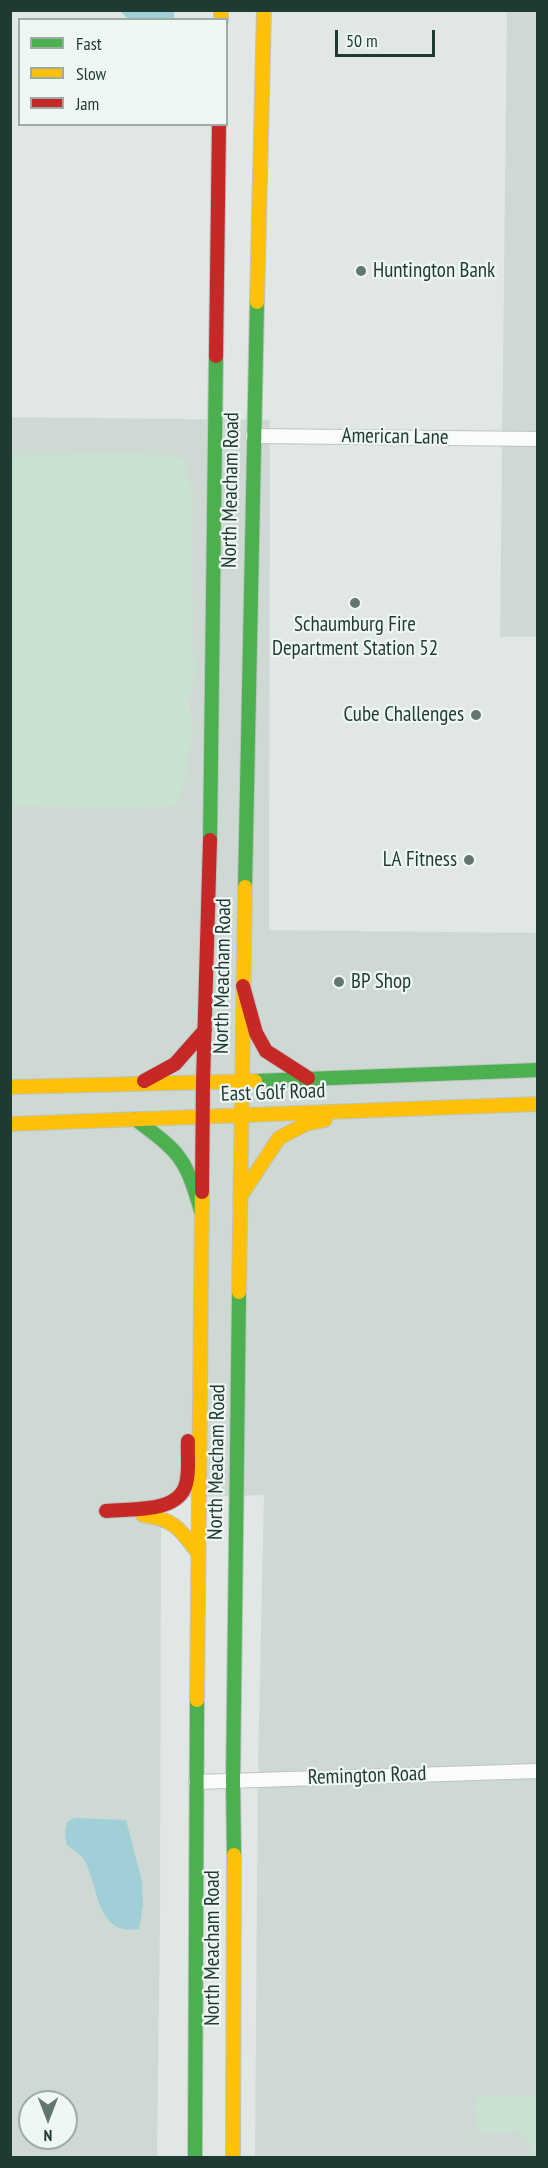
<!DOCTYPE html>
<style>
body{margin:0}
#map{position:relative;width:548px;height:2168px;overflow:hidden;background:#e1e7e4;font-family:"PT Sans Narrow",sans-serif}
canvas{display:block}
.frame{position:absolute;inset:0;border:12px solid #1f3a33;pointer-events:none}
.legend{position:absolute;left:18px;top:18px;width:210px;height:108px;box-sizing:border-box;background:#eff7f3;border:2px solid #9caba6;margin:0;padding:8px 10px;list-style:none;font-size:18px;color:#1f3a33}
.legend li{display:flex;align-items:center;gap:12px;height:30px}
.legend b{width:30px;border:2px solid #9caba6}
.north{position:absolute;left:18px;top:2090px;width:60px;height:60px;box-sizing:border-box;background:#eff7f3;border:2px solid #9caba6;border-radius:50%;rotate:180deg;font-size:16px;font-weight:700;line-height:24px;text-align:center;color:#1f3a33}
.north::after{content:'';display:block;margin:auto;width:21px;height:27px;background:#637771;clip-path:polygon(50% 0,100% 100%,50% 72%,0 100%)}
.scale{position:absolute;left:335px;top:30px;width:100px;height:27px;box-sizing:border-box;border:3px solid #1f3a33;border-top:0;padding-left:8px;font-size:18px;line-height:21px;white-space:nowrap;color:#1f3a33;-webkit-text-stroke:4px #eff7f3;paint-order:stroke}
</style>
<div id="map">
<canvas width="548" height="2168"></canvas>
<div class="frame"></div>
<ul class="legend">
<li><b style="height:8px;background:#4caf50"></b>Fast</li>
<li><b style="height:8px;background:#ffc107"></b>Slow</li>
<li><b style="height:8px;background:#c62828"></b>Jam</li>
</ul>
<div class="north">N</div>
<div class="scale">50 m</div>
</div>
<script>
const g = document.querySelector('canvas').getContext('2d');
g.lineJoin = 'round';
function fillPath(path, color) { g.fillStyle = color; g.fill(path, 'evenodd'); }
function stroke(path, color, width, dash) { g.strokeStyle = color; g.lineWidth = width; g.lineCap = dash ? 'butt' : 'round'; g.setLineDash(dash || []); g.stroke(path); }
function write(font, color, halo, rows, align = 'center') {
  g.font = font + ' "PT Sans Narrow",sans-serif'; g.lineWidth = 4.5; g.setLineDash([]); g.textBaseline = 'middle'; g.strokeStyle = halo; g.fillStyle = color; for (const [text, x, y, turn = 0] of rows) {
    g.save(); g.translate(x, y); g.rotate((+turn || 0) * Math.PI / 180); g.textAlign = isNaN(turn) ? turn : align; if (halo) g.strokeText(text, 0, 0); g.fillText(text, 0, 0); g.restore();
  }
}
fillPath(new Path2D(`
 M507,11h30v626h-37z
 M11,417l259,3 -1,510 268,3v1224h-282l3,-391 6,-271 -101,3 -2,8 -1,411 -3,240 -146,1zM30,2102h36v36h-36z`), '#cfd9d4');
fillPath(new Path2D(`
 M130,454l44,2 11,4 1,14 7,16 -2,68 2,58 -2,22 5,32 -7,31 4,30 -7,47 -10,28 -42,2 -123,-2v-351z
 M476,2096l61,1v60h-7l1,-16 -12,-8 -39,1 -6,-21z`), '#c9e1d1');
fillPath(new Path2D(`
 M120,11h54v8h-46z
 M75,1818l51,2 16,61 1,24 -4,24c-47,8 -39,-51 -58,-73 -4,-4 -11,-8 -15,-12l-1,-13 2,-9z`), '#a1cfd7');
const street = new Path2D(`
 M253,436l285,3
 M196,1782l342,-11`);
const fast = new Path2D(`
 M210,840l6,-484
 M245,887l12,-585
 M255,1081l283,-11
 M135,1119c45,34 50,37 66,92
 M234,1855l-1,-74 6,-489
 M195,2158l2,-458`);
const slow = new Path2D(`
 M221,10v10
 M257,302l7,-292
 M10,1087l245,-6
 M10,1124l528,-20
 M240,1197l39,-59 27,-14 19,-4
 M239,1292l6,-405
 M143,1515c31,4 37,14 55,38
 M197,1700l5,-508
 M233,2158l1,-303`);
const jam = new Path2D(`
 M216,356l3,-232
 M243,986l13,47 10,18 42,27
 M144,1081l31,-17 30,-34
 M202,1192l1,-110 7,-242
 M106,1511c24,-3 72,3 80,-27 4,-14 1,-29 2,-43`);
stroke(street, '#bec4c1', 16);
stroke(fast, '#bdc5c2', 16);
stroke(slow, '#bdc5c2', 16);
stroke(jam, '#bdc5c2', 16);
stroke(street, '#fafbfb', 14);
stroke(fast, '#4caf50', 14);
stroke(slow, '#ffc107', 14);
stroke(jam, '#c62828', 14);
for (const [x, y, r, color] of [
 [361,271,6,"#637771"],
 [355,603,6,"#637771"],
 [476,715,6,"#637771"],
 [469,860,6,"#637771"],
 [339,982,6,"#637771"]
]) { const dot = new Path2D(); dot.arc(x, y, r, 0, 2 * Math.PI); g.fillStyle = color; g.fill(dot); stroke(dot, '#eff7f3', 2); }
write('21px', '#1f3a33', '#eff7f3', [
 ["Huntington Bank",373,271],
 ["Schaumburg Fire",355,625,"center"],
 ["Department Station 52",355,649,"center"],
 ["Cube Challenges",464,715,"right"],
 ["LA Fitness",457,860,"right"],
 ["BP Shop",351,982]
], 'left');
write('21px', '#1f3a33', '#eff7f3', [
 ["American Lane",395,437,1],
 ["North Meacham Road",231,490,-89],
 ["North Meacham Road",223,976,-89],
 ["East Golf Road",273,1093,-2],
 ["North Meacham Road",217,1462,-89],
 ["Remington Road",367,1776,-2],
 ["North Meacham Road",213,1948,-90]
]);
</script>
